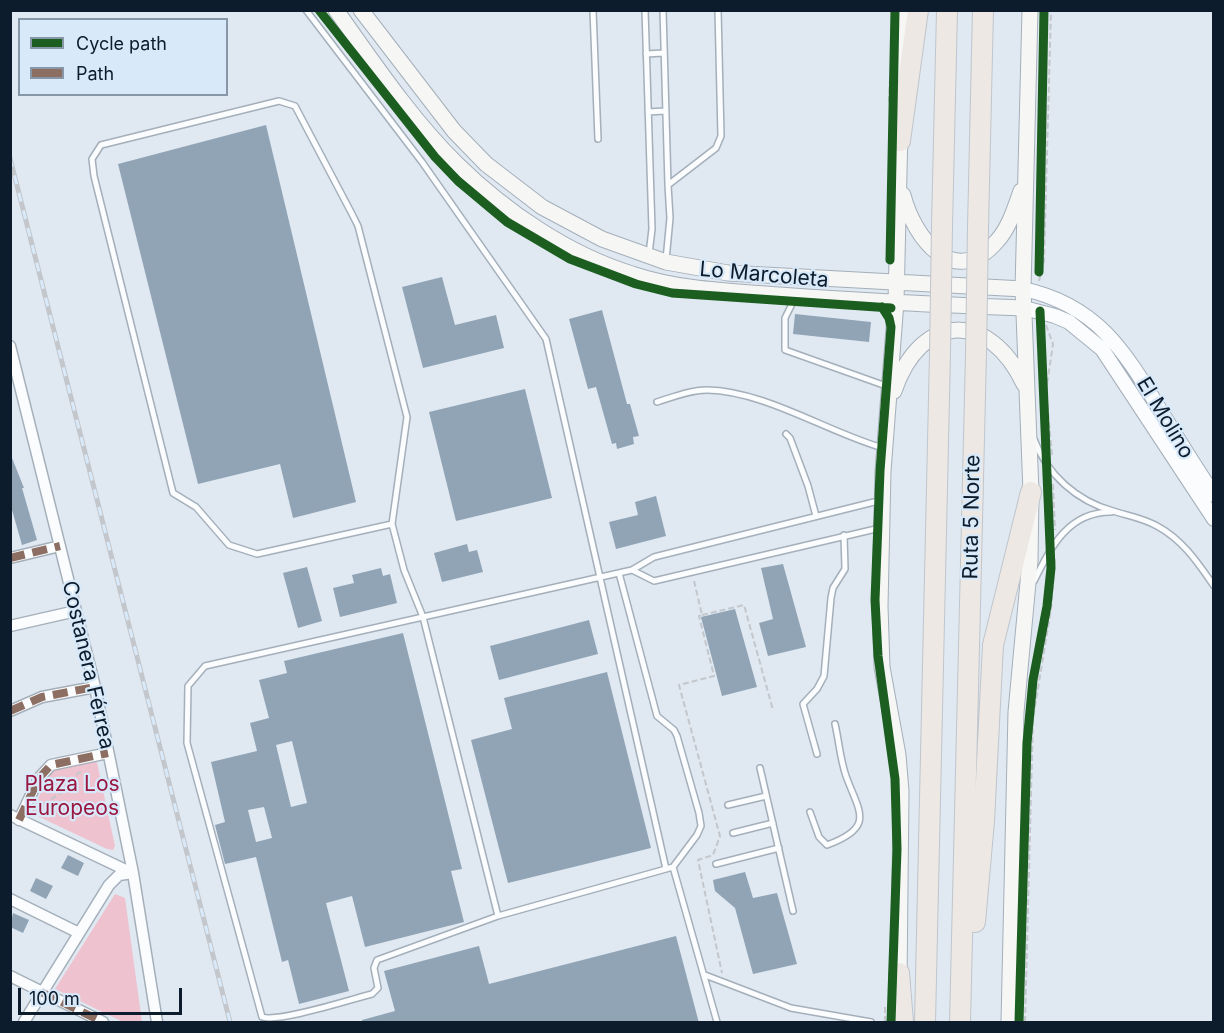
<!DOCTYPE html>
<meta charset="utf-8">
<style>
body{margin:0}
#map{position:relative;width:1224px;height:1033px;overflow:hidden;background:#e0e9f2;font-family:Inter,sans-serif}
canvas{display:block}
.frame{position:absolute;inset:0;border:12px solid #0d1c2c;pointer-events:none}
.legend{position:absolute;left:18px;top:18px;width:210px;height:78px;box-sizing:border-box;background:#d8e9fa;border:2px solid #8797a8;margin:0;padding:8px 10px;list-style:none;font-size:18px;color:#0d1c2c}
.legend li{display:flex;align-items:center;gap:12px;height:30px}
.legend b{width:30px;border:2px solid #8797a8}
.scale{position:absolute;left:18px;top:988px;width:164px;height:27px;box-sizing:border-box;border:3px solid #0d1c2c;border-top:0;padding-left:8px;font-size:18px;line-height:21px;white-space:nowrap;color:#0d1c2c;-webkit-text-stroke:4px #d8e9fa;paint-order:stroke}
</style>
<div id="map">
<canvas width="1224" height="1033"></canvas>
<div class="frame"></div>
<ul class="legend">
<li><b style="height:8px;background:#1b5e20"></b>Cycle path</li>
<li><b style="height:8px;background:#8d6e63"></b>Path</li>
</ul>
<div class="scale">100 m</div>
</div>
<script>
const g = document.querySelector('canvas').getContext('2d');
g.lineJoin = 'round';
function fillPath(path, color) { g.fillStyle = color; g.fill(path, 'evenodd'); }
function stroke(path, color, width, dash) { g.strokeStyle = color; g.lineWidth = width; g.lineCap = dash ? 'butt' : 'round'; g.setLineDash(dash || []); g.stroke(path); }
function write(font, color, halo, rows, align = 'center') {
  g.font = font + ' Inter,sans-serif'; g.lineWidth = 4.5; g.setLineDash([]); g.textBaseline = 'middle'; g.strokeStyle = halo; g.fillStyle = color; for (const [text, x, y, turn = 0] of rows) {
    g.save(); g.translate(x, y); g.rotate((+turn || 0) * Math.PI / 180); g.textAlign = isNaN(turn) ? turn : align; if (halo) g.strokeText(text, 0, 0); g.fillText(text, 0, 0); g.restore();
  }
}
fillPath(new Path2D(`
 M96,758l19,88 -2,4 -6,-1 -76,-36 22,-46z
 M115,894l10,4 17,124h-19l-68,-33z`), '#eec2ce');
fillPath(new Path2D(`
 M266,125l90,377 -63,16 -13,-54 -82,20 -80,-320z
 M442,277l13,48 41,-10 8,33 -81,20 -21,-81z
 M602,310l25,94h3l9,32 -6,1 1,7 -17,5 -1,-6 -4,1 -16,-57 -8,2 -19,-70z
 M795,314l76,8 -2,20 -76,-8z
 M525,389l27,109 -96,23 -27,-109z
 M10,453l14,35h-2l15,52 -15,5 -12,-42z
 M656,496l10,40 -50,13 -7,-27 29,-7 -3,-13z
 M467,544l2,8 8,-2 6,22 -41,10 -8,-29z
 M783,564l23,83 -38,9 -9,-33 14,-4 -12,-51z
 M307,567l15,54 -24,7 -15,-55z
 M381,568l2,8 7,-2 7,29 -57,14 -7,-29 21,-5 -2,-8z
 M735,609l22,78 -35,9 -21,-79z
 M589,620l9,34 -99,26 -9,-34z
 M403,633l59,236 -11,2 13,51 -99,25 -13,-51 -26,7 23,88 -50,13 -11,-44 -6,2 -26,-105 -31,7 -10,-39 10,-3 -14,-60 46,-11 -7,-28 19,-5 -10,-38 28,-7 -3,-12zM292,741l15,62 -16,4 -15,-62zM264,807l8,31 -16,4 -8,-32z
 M607,672l44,176 -143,35 -37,-143 41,-11 -8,-31z
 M68,855l16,8 -6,13 -17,-8z
 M745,872l8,26 24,-5 20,71 -44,10 -18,-66 -20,-17 -2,-11z
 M36,878l17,8 -7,13 -16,-8z
 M13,913l16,7 -6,13 -13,-6z
 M676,936l23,87h-337v-3l33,-9 -11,-40 95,-25 10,38z`), '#90a4b6');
const service = new Path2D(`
 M306,10l116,152 124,177 120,530
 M593,10l5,129
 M645,10l7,219 -3,25
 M663,10l5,175
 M646,54l17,-1
 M648,112l17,-1
 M666,260l4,-42 -2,-33 48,-37 5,-12 -3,-126
 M795,298l-10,20v32l104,37
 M657,402c16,-5 33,-12 50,-12 58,1 120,42 176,58
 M786,434l4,4 18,48 8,30
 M1034,439c13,36 43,62 79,72 16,5 30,7 44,15 26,14 41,37 57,60
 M392,524l-135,30 -28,-9 -33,-38 -23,-14 -79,-317 -2,-17 9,-14 178,-44 16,5 57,108 6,12 49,191 -15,107 12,46 19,47 75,299
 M880,528l-226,53 -22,-11 22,-13 220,-55 7,1
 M619,573l38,143 17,14 3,6 22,77 2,13 -4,9 -24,32 -175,49 -121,44 -3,8 4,20 -6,6c-20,5 -94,29 -110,23l-75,-274 1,-57 17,-20 427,-96
 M1034,581c17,-34 34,-69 77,-69
 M817,754l-14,-50 14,-15 7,-13 7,-78 2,-10 12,-19 -1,-34
 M760,768l33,143
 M728,805l38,-9
 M810,812l9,25 8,8c49,-18 32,-33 19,-69 -6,-17 -7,-35 -11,-52
 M733,833l40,-10
 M716,864l63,-16
 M673,867l44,155
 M705,975l86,33 80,14`);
const minor = new Path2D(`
 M10,346l85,341 38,186 24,149
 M10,558l50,-12
 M10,626l66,-15
 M10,711l32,-14 53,-10
 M10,815l122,58
 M19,820l20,-42 12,-13 57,-12
 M10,899l69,34
 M10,976l93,46
 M24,1022l85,-137 10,-10 14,-2`);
const tertiary = new Path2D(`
 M1023,289c75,16 102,63 139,124 17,28 34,55 52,82
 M1024,308l31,8 14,6 33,27 112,170`);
const secondary = new Path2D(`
 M336,10c37,52 75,109 121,154 48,47 110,90 175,110 48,16 98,17 147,21 82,6 163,10 245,13
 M361,10l93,121 32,33 56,43 60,32 64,23 62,11 295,16
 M902,73l1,-63
 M903,195c11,43 51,96 94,46 12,-13 18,-33 24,-50
 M894,391c27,-79 95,-81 130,-7
 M899,983l2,-192 -3,-36 -16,-88 -2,-61 3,-135 13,-169 4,-172
 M1009,1022l7,-310 14,-151 1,-69 -8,-203 7,-279`);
const motorway = new Path2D(`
 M900,141l18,-131
 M942,226l5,-216
 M978,227l5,-217
 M975,922l9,-101 9,-176 38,-153
 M899,973l4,49
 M925,1022l15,-669
 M960,1022l16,-668`);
stroke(service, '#a4afba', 8);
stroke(minor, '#a4afba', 13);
stroke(tertiary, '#a4afba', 16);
stroke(secondary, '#a4afba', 17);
stroke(motorway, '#bfc5cc', 22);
stroke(new Path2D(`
 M889,102l1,-24
 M1039,281l5,-20 7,-251
 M1046,325l7,19 -7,47 6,64
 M1053,484l2,46
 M694,581l8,34 -3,1 15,60 -35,9 41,151 -7,19 -15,5 24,113
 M702,615l42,-10 29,105
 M50,780l4,7 11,3
 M36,809l34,-22 6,-12 7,-5
 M885,1022v-18
 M1025,1022l8,-303 18,-110 4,-50`), '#c3c7cc', 2, [6, 3]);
stroke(service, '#fafcfd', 5);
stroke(minor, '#fafcfd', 10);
stroke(tertiary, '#fafcfd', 14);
stroke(secondary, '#f6f6f5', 15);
stroke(motorway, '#ede8e3', 20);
const rail = new Path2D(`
 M10,158l220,864`);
stroke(rail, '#c3c6ca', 5);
stroke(rail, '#d8e9fa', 3, [9]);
const motorwayBridge = new Path2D(`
 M940,353l2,-127
 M976,354l2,-127`);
stroke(motorwayBridge, '#bfc5cc', 22, []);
stroke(motorwayBridge, '#ede8e3', 20);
stroke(new Path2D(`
 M10,558l50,-12
 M10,711l32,-14 53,-10
 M19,820l20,-42 12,-13 57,-12
 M41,992l62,30`), '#8d6e63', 8, [15, 8]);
stroke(new Path2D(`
 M319,10l116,147 23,24 49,41 63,37 66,25 36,9 219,15
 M890,260l5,-250
 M1039,272l5,-262
 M882,307l7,11 2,9 -11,144 -5,129 3,56 17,123 2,70 -6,173
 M1019,1022l8,-279 6,-63 14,-74 4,-38 -11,-257`), '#1b5e20', 9);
write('21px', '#0d1c2c', '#d8e9fa', [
 ["Lo Marcoleta",764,275,5],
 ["El Molino",1165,418,59],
 ["Ruta 5 Norte",972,517,-89],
 ["Costanera Férrea",88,665,77]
]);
write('21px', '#9a1740', '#d8e9fa', [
 ["Plaza Los",72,785],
 ["Europeos",72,809]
]);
</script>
